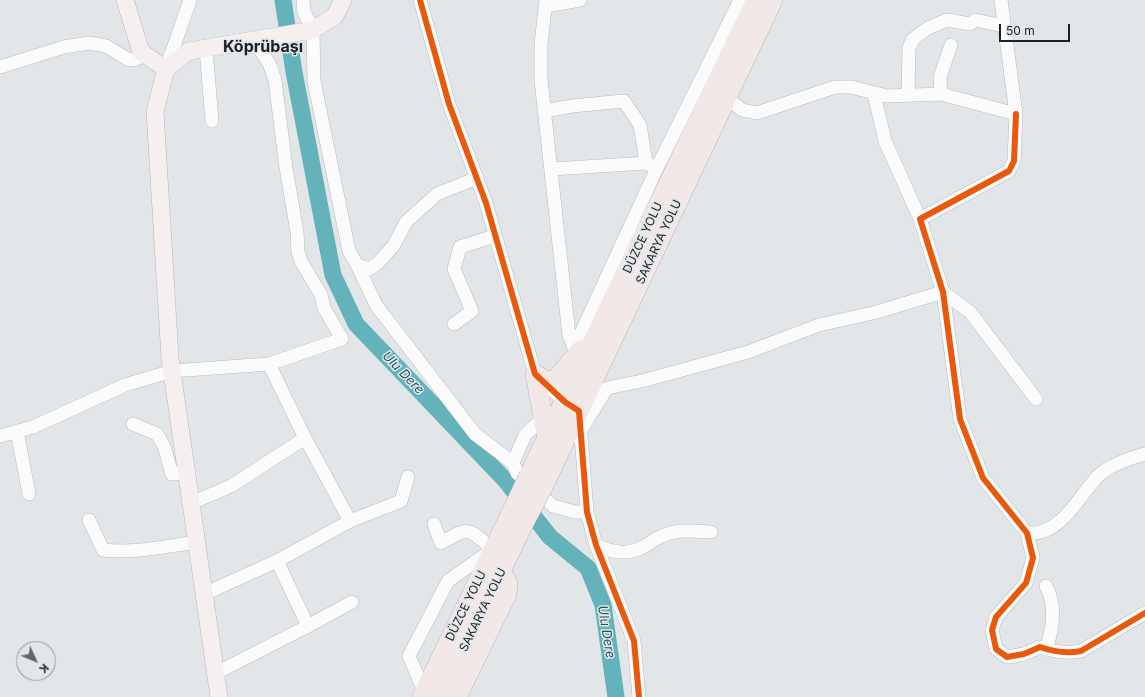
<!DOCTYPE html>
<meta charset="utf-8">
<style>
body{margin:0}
#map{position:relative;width:1145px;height:697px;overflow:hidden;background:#e3e6e9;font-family:Inter,sans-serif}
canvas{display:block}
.north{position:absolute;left:16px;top:641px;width:40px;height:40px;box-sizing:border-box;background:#e1e6eb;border:1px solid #93979b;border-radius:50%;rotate:134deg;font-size:11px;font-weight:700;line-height:16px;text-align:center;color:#1e2022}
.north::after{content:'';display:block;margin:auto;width:14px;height:18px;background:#636568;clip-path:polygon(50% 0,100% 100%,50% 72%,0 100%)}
.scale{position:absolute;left:999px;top:24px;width:71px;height:18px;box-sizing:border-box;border:2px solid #1e2022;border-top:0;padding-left:5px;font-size:12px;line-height:14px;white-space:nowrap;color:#1e2022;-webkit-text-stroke:3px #e1e6eb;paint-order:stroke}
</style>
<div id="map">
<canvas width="1145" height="697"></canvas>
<div class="north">K</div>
<div class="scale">50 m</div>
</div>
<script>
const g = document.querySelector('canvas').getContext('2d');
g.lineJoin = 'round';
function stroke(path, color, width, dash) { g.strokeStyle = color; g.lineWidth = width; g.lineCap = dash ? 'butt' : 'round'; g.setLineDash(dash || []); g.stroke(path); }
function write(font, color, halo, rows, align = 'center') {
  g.font = font + ' Inter,sans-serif'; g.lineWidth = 3; g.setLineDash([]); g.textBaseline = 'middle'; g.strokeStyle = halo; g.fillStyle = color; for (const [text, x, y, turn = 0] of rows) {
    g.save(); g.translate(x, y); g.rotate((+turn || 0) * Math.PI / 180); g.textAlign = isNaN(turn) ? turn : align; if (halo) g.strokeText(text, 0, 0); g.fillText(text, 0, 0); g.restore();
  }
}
stroke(new Path2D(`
 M283,0l11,72 39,203 23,49 150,157 44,56 38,31 15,37 13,92`), '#65b3ba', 17);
const minor = new Path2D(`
 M303,0l1,12 9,18 1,51 35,170 8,14 12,4 9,-6 16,-18 12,-23 31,-28 40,-16
 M420,0l29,104 37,99 49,171 30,28 14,9 8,101 9,33 38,96 5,56
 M546,0l-5,44v36l28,255 5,13
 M546,6l34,-6
 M206,49l6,72
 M0,67l64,-20 25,-4 17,3 23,14 8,-1 4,-7
 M166,69l24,-69
 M874,94l11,47 35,78
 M908,94l1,-46 4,-9 15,-11 19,-8 23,4 5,-4 29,6
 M941,94l-1,-17 11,-32
 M727,98l15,12 15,3 78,-26h16l36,9 54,-2 75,20 -15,-114
 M545,111l27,-5 52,-5 16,24 6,38
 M1016,114l-2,47 -5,10 -89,48 23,73 17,127 23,59 44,55 6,25 -7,25 -30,34 -4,13 4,19 11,8 17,-3 16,-7c14,5 26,7 41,4l64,-38
 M552,169l94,-6 8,4
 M357,265l19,40 99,129 38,29 4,10 36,33 22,6h12
 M454,324l18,-13 -18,-42 6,-22 35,-11
 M576,358l-2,-10 83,-180 83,-168
 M133,424l24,10 7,12 8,28 15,-1
 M581,430l26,-42 35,-7 106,-29 71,-27 58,-13 66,-20 27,20 66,87
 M17,431l12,63
 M0,436l33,-9 92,-42 47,-14 97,-7
 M513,463l12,-28 18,-17
 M191,503l40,-17 74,-48
 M89,520l14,30c32,4 62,-4 94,-8
 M350,521l51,-20 7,-24
 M1027,533c33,4 51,-36 71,-57 12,-11 32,-18 47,-22
 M596,545c15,7 31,11 47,2 7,-3 12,-9 19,-11 15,-7 33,-5 49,-4
 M1046,586c10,19 7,43 0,63
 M204,594l73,-33 73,-40 -45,-83 -36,-74 73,-25 -18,-31 -3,-13 -20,-34 -3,-9 -1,-20 -11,-64 -11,-88 -6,-17 -15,-22
 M308,626l44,-24
 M216,673l92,-47 -31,-65
 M424,691l-15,-35 39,-75 45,-32c-26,-20 -22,-24 -52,-6l-7,-19`);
const major = new Path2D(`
 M125,0l16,52 25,17
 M219,697l-49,-339 -15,-247 11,-42 23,-18 124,-21 22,-14 8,-16`);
const highway = new Path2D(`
 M535,374l12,7 8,-1 26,-30
 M535,374l12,64
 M529,475l227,-475
 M545,483l228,-483
 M422,697l88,-182
 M441,697l83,-174
 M457,697l50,-103 1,-11 -7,-12`);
stroke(minor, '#b9bbbd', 14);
stroke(major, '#bdb4b5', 18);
stroke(highway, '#bdb4b5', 20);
stroke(minor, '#fbfbfc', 13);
stroke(major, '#f5eff0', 17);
stroke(highway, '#f1e8e7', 19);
const highwayBridge = new Path2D(`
 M510,515l19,-40
 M524,523l21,-40`);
stroke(highwayBridge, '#bdb4b5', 20, []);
stroke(highwayBridge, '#f1e8e7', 19);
stroke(new Path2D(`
 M420,0l29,104 37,99 49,171 30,28 14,9 8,101 9,33 38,96 5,56
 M1016,114l-2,47 -5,10 -89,48 23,73 17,127 23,59 44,55 6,25 -7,25 -30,34 -4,13 4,19 11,8 17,-3 16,-7c14,5 26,7 41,4l64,-38`), '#e8590c', 6);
write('12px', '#1e2022', '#e1e6eb', [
 ["DÜZCE YOLU",643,238,-65],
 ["SAKARYA YOLU",659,242,-65],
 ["DÜZCE YOLU",466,606,-64],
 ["SAKARYA YOLU",483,610,-64]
]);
write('italic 13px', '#1d585d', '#e1e6eb', [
 ["Ulu Dere",403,373,46],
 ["Ulu Dere",606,632,81]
]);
write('bold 16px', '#1e2022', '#e1e6eb', [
 ["Köprübaşı",263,47]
]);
</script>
